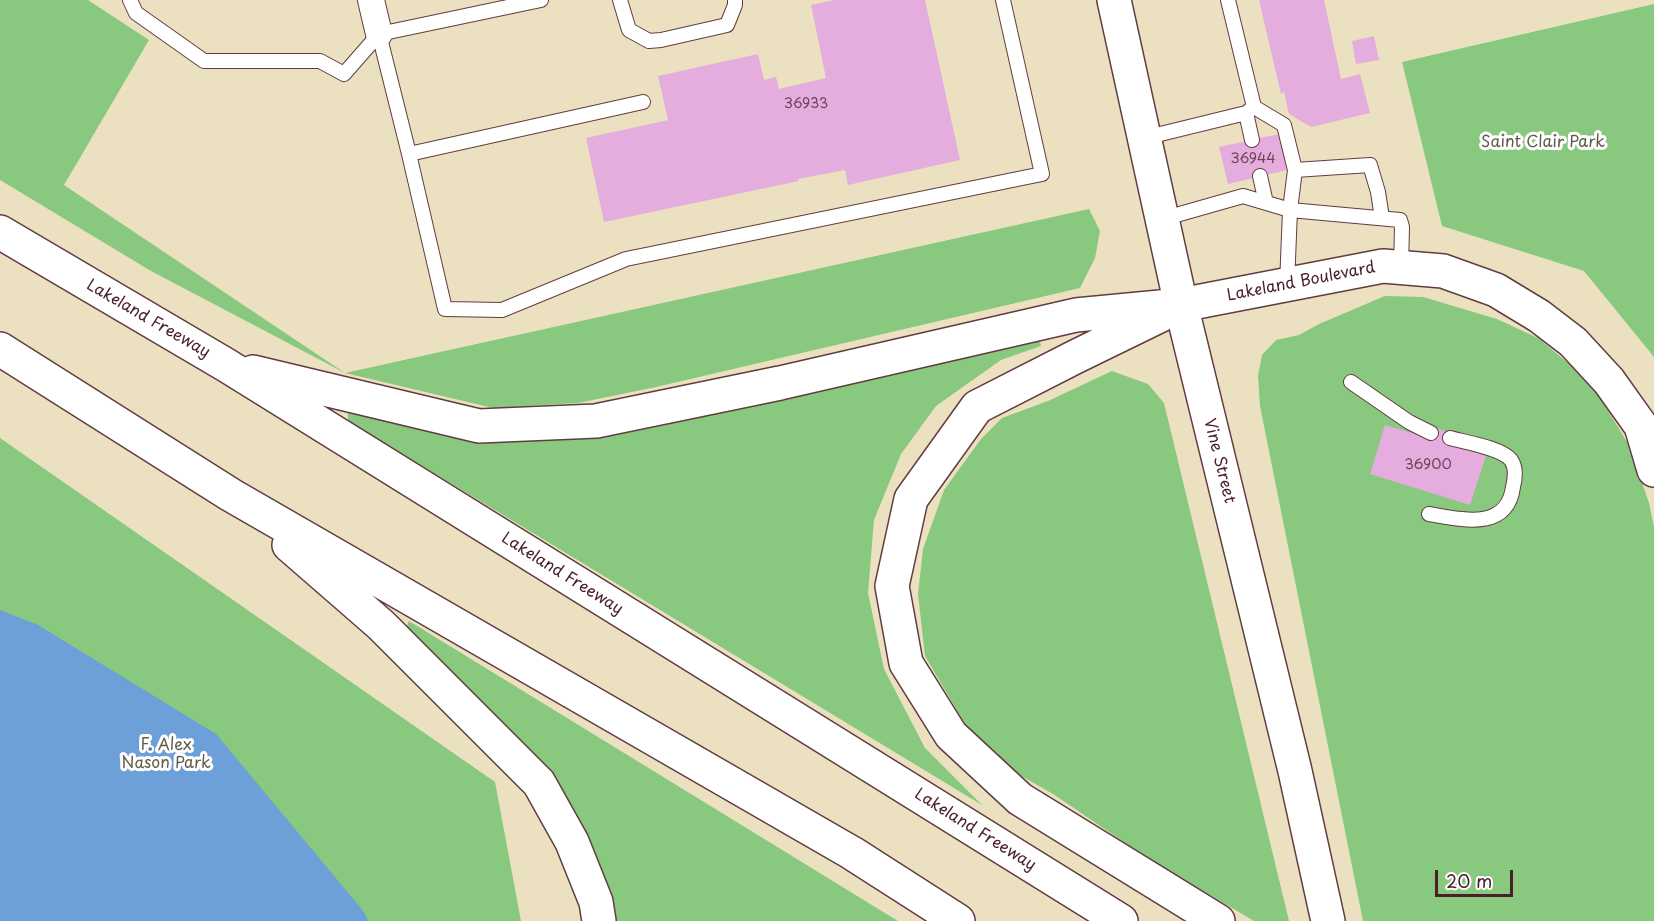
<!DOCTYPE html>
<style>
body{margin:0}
#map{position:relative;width:1654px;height:921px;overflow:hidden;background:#ebe1c0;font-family:"Playpen Sans",sans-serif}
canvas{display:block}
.scale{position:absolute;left:1435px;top:870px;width:78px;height:27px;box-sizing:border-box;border:3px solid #4a1f2b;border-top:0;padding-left:8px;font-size:18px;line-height:21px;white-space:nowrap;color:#4a1f2b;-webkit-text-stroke:4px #fff;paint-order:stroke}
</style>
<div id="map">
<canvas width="1654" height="921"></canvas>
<div class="scale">20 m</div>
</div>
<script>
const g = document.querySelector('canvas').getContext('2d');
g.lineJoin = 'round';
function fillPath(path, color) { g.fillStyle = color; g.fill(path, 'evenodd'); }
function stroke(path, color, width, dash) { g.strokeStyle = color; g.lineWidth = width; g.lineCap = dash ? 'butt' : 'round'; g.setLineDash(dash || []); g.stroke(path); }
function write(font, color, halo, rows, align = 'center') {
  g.font = font + ' "Playpen Sans",sans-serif'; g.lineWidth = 6; g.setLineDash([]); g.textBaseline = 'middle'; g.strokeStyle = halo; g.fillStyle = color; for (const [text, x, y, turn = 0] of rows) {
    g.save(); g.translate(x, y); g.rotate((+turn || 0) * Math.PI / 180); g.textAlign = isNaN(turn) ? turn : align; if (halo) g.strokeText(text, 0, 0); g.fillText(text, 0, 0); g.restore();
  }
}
fillPath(new Path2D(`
 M0,0h88l61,40 -85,145 281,188 744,-164 11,22 -5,27 -15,30 -424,99 -78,16 -85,5 -148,-35 -194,-102 -151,-91z
 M1654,4v353l-70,-86 -142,-45 -40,-164z
 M1385,296l38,1 74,22 41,19 52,43 40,66 19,56 5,24v394h-291l-103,-515 -2,-30 4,-21 14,-15 23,-5 20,-11z
 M1039,336l2,10 -40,14 -65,46 -35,48 -27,66 -6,73 16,76 41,79 57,57 -634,-384v-11l217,27 54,-4z
 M1112,371l36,13 16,19 125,518h-35l-105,-62 -96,-65 -35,-20 -52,-48 -41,-70 -7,-62 5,-45 21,-59 37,-51 21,-21 46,-17z
 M0,438l495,344 26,139h-521z
 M409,621l489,300h-286l-17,-52 -191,-236z`), '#89c87f');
fillPath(new Path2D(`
 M0,610l38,15 178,109 148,178 4,9h-368z`), '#6d9fd8');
fillPath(new Path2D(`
 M834,0h91l35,160 -112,25 -3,-15 -47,9 1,2 -195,41 -18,-84 82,-18 -10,-44 100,-22 6,26 12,-3 3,12 47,-11 -15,-73z
 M1259,0h65l17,79 19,-5 10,39 -59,14 -22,-13 -5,-22 -3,2z
 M1374,36l5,24 -23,4 -4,-23z
 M1279,134l8,36 -59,14 -9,-37z
 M1385,425l44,13 4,-11 18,6 -3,11 38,12 -16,49 -100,-31z`), '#e4addd');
const lane = new Path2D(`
 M130,0l6,13 68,48h116l24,13 35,-40 162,-34
 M620,0l9,30 20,11 12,-1 66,-15 8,-20v-5
 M379,34l30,120 36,155 57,1 124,-51 416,-85 -39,-174
 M1254,107l30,18 11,45 75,-5 8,27 4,26
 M1246,113l6,27
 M1144,138l102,-25 8,-6 -26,-107
 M409,154l234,-52
 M1260,176l6,27
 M1162,219l81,-23 47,14 110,10 2,7 -1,41
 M1287,285l3,-75 5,-40
 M1351,382l58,40 22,11
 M1429,514c31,5 78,18 84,-27 2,-8 3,-20 -2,-27 -9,-12 -47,-18 -61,-22`);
const street = new Path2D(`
 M371,0l8,34`);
const secondary = new Path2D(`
 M1181,305l202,-39 60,5 53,19 43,26 34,26 36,39 32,45 13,44`);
const primary = new Path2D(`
 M1114,0l67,305 114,466 33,150`);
const highway = new Path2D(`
 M0,232l226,133 895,556
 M1161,315l-86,42 -98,50 -66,92 -19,87 14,77 45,72 69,64 198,122
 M0,349l231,146 621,358 106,68
 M253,372l226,54 117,-5 184,-38 296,-68 105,-10
 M289,545l92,80 158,158 33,59 24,60 3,19`);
stroke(lane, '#623c41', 16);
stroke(street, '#623c41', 28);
stroke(secondary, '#623c41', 36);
stroke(primary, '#623c41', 36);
stroke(highway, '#623c41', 36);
stroke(lane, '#fff', 14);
stroke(street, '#fff', 26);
stroke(secondary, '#fff', 33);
stroke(primary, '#fff', 33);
stroke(highway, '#fff', 33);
write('14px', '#704258', null, [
 ["36933",806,104],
 ["36944",1253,159],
 ["36900",1428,465]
]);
write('16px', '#605a48', '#fff', [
 ["Saint Clair Park",1543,143],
 ["F. Alex",166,746],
 ["Nason Park",166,764]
]);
write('16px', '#4a1f2b', '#fff', [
 ["Lakeland Boulevard",1301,282,-11],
 ["Lakeland Freeway",148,319,30],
 ["Vine Street",1219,461,76],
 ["Lakeland Freeway",562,574,32],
 ["Lakeland Freeway",975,830,32]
]);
</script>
